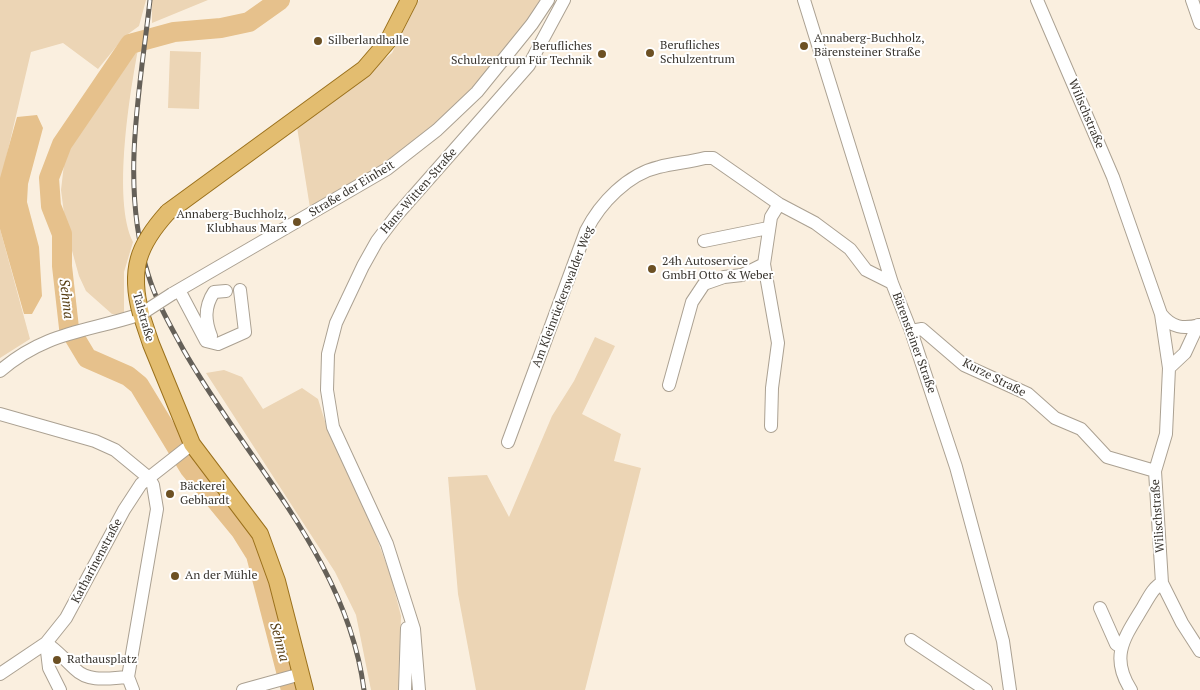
<!DOCTYPE html>
<meta charset="utf-8">
<style>
body{margin:0}
canvas{display:block;background:#faefdf}
</style>
<canvas width="1200" height="690"></canvas>
<script>
const g = document.querySelector('canvas').getContext('2d');
g.lineJoin = 'round';
function fillPath(path, color) { g.fillStyle = color; g.fill(path, 'evenodd'); }
function stroke(path, color, width, dash) { g.strokeStyle = color; g.lineWidth = width; g.lineCap = dash ? 'butt' : 'round'; g.setLineDash(dash || []); g.stroke(path); }
function write(font, color, halo, rows, align = 'center') {
  g.font = font + ' "PT Serif",serif'; g.lineWidth = 4; g.setLineDash([]); g.textBaseline = 'middle'; g.strokeStyle = halo; g.fillStyle = color; for (const [text, x, y, turn = 0] of rows) {
    g.save(); g.translate(x, y); g.rotate((+turn || 0) * Math.PI / 180); g.textAlign = isNaN(turn) ? turn : align; if (halo) g.strokeText(text, 0, 0); g.fillText(text, 0, 0); g.restore();
  }
}
fillPath(new Path2D(`
 M0,0h146l-7,26 -15,11 -26,32 -35,-26 -32,9 -31,132z
 M152,0h56l-56,23z
 M419,0h129l-111,130 -126,84 -14,-87 35,-24 60,-50z
 M139,44c-9,47 -27,156 -6,198l-9,30v43l-12,-1 -26,-23 -7,-15 -13,-47 -5,-39 5,-43 66,-101z
 M170,51l31,1 -2,57 -31,-1z
 M0,229l30,110 -30,19z
 M595,337l20,9 -33,68 39,20 -7,27 27,7 -56,222h-109l-18,-96 -10,-117 39,-2 22,42 43,-101 22,-35z
 M224,370l18,7 21,32 39,-21 16,11 10,32 45,97 18,49 10,39 -2,74h-28l-15,-75 -21,-43 -129,-199z`), '#ecd5b5');
fillPath(new Path2D(`
 M37,115l6,13 -15,56 -1,18 12,45 3,49 -10,18h-8l-24,-85v-51l17,-61z`), '#e6c18c');
stroke(new Path2D(`
 M280,0l-31,22 -28,6 -47,4 -44,12 -68,100 -13,34 2,28 11,28v32l7,62 18,30 41,18 11,9 51,84 51,62 15,24 35,135`), '#e6c18c', 20);
const minor = new Path2D(`
 M804,0l88,283 19,48 45,136 47,174 7,49
 M1037,0l76,177 48,137 8,54 -3,66 -11,37 7,112 20,40 18,28
 M1192,0l8,23
 M704,241l64,-13
 M764,264l14,79 -6,45 -1,38
 M179,290l27,51 12,3 27,-12 -5,-42
 M172,294l215,-125 50,-39 40,-38 55,-68 16,-24
 M1161,314c11,14 22,15 39,11
 M911,331l11,-2 42,36 64,29 27,24 26,11 26,28 48,14
 M211,336c-6,-15 -7,-29 3,-44l12,-1
 M1169,368l16,-15 13,-28
 M0,371c46,-40 88,-39 141,-57
 M669,385l23,-83 12,-18 20,-7 18,-2 22,-11 7,-47 8,-13
 M0,414l95,27 20,9 34,28 4,7 4,24 -29,168 5,13
 M508,442l78,-211c14,-28 42,-57 73,-64 15,-4 31,-5 46,-9h8l66,46 36,19 35,26 16,21 26,13
 M1100,608l16,36 5,3
 M911,640l75,50
 M46,643c12,8 19,17 29,26 14,14 35,9 53,8
 M46,643l3,25 11,22
 M0,674l46,-31 20,-25 58,-108 17,-26 51,-40
 M243,690l58,-16
 M405,690l2,-62
 M419,690l-5,-61 -27,-85 -54,-117 -6,-37 1,-36 8,-31 27,-57 14,-25 19,-25 133,-151 35,-65
 M1131,690c-22,-34 -6,-53 12,-83 5,-8 10,-20 19,-24`);
const major = new Path2D(`
 M168,212l196,-143 24,-28 21,-41
 M141,314l10,30 41,100 68,90 17,47 28,109`);
stroke(minor, '#aba192', 14);
stroke(major, '#9b711c', 18);
stroke(minor, '#fff', 12);
stroke(major, '#e3bd70', 16);
const rail = new Path2D(`
 M150,0c-10,90 -30,185 -2,274 8,27 22,51 35,75 63,112 164,209 181,341`);
stroke(rail, '#656058', 5);
stroke(rail, '#fff', 3, [9]);
const minorBridge = new Path2D(`
 M141,314l31,-20`);
const majorBridge = new Path2D(`
 M141,314c-12,-44 -3,-69 27,-102`);
stroke(minorBridge, '#aba192', 14, []);
stroke(majorBridge, '#9b711c', 18, []);
stroke(minorBridge, '#fff', 12);
stroke(majorBridge, '#e3bd70', 16);
for (const [x, y, r, color] of [
 [318,41,5,"#6c5023"],
 [804,46,5,"#6c5023"],
 [650,53,5,"#6c5023"],
 [602,54,5,"#6c5023"],
 [297,222,5,"#6c5023"],
 [652,269,5,"#6c5023"],
 [170,494,5,"#6c5023"],
 [175,576,5,"#6c5023"],
 [57,660,5,"#6c5023"]
]) { const dot = new Path2D(); dot.arc(x, y, r, 0, 2 * Math.PI); g.fillStyle = color; g.fill(dot); stroke(dot, '#fff', 2); }
write('12px', '#39352f', '#fff', [
 ["Annaberg-Buchholz,",814,39],
 ["Bärensteiner Straße",814,53],
 ["Silberlandhalle",328,41],
 ["Berufliches",660,46],
 ["Schulzentrum",660,60],
 ["Berufliches",592,47,"right"],
 ["Schulzentrum Für Technik",592,61,"right"],
 ["Annaberg-Buchholz,",287,215,"right"],
 ["Klubhaus Marx",287,229,"right"],
 ["24h Autoservice",662,262],
 ["GmbH Otto & Weber",662,276],
 ["Bäckerei",180,487],
 ["Gebhardt",180,501],
 ["An der Mühle",185,576],
 ["Rathausplatz",67,660]
], 'left');
write('12px', '#39352f', '#fff', [
 ["Wilischstraße",1086,114,67],
 ["Straße der Einheit",352,189,-31],
 ["Hans-Witten-Straße",419,191,-49],
 ["Am Kleinrückerswalder Weg",563,297,-69],
 ["Talstraße",143,317,74],
 ["Bärensteiner Straße",914,343,70],
 ["Kurze Straße",994,378,27],
 ["Wilischstraße",1158,516,-94],
 ["Katharinenstraße",97,561,-62]
]);
write('italic 14px', '#573e14', '#fff', [
 ["Sehma",66,299,83],
 ["Sehma",279,642,75]
]);
</script>
